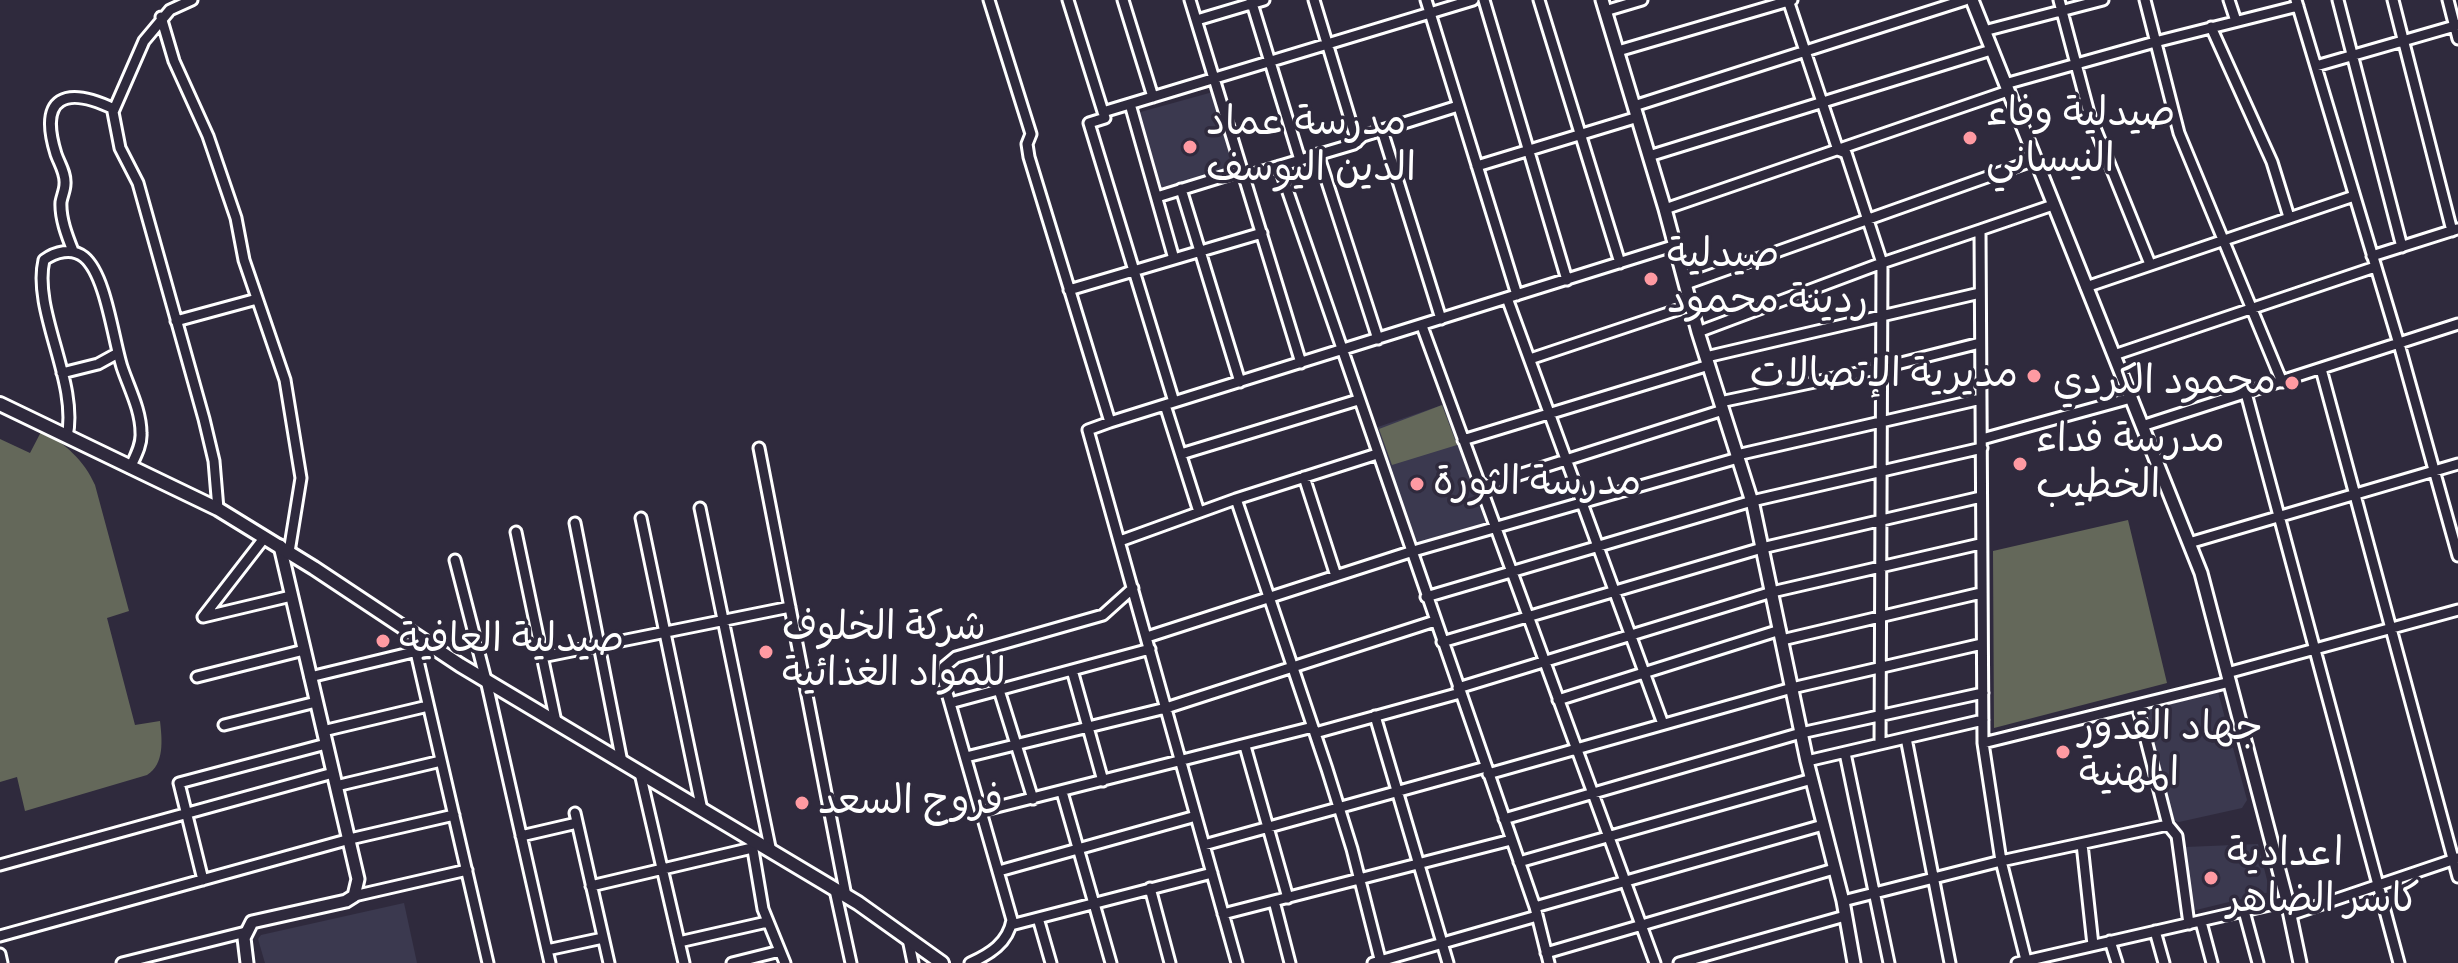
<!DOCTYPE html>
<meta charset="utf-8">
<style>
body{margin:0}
canvas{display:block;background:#2f2a3d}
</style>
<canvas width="2458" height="963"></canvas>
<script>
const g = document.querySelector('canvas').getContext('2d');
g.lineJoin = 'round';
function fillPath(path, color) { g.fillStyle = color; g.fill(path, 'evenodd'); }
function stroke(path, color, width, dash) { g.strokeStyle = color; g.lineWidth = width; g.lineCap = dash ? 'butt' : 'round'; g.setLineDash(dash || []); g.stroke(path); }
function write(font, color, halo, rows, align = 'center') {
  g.font = font + ' Caveat,"Playpen Sans Arabic",sans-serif'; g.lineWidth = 7; g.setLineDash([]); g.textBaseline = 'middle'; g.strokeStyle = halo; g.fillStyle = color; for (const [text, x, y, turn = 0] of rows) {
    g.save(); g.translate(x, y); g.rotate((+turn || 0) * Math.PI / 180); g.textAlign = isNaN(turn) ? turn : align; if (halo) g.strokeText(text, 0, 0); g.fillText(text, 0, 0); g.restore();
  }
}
fillPath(new Path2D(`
 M1213,92l22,77 -77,21 -21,-77z
 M1445,404l41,120 -70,19 -41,-115z
 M2218,692l29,108 -5,8 -63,14 -6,-1 -26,-108 2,-4z
 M2258,844l12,48 -78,19 -6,-64z
 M404,903l13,60h-152l-7,-24 3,-4z`), '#3b394f');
fillPath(new Path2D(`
 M1442,405l15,40 -65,20 -13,-36z
 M42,430c23,14 42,30 53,55l34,126 -22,7 28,107 25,-4c2,18 5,43 -13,54l-122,36 -8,-34 -17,5v-343l30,14z
 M2128,520l39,163 -173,45 -1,-177z`), '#64685a');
const minor = new Path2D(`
 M192,0l-22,10 -26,31 -31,71 7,36 18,35 66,236 10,42 4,48
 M989,0l42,134 -4,10 2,13 81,265 -22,8 149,533
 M1068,0l37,118 -16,5 85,279
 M1123,0l30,97
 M1190,0l111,363
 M1251,0l49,160
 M1314,0l43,142
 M1426,0l91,295
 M1484,0l83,280
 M1539,0l81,263
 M1788,0l50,150 8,3 36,110 -2,481
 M2059,0l30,113 61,151
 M2145,0l34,133 103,249
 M2229,0l7,21
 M2296,0l103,344 59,212
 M2338,0l64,247
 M2393,0l59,231
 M2448,0l10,39
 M1605,11l37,-11
 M161,17l13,44 34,75 28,82 8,42 41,120 16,98 -12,74
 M1197,20l67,-20
 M2211,27l61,135 17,55
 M1984,31l119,-31
 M1618,51l174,-51
 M2316,66l142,-41
 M2005,84l150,-42 143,-36
 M1130,104l44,155
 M1634,106l331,-106
 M1103,112l370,-112
 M1382,130l59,189
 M1318,154l60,185
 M1649,156l342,-106
 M1279,166l256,741 14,56
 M1477,166l161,-49
 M1243,177l111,-33 9,-8 95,-30
 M1181,189l59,193
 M1157,197l84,-26
 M1665,209l343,-118
 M73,251c-6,-15 -13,-33 -12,-49 1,-6 4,-12 4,-18 1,-11 -6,-21 -9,-30 -18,-58 10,-68 58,-45
 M2372,256l85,-27
 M1686,284l349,-124
 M2086,287l268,-91
 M1069,290l193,-57
 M1507,298l156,426
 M176,321l81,-22
 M1422,326l233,637
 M1698,332l184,-69 98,-33
 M2114,355l261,-88
 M1706,357l274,-64
 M1530,359l162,-54
 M2321,369l137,508
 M62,373l36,-9 20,-11
 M2246,393l153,570
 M1720,402l161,-34 99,-25
 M1165,405l34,107
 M1110,422l566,-177
 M2142,426l316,-102
 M67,437c12,-55 -35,-126 -23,-177 11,-8 28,-13 40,-3 22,18 29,82 38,110 7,21 19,43 19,66 1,12 -6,24 -11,35
 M1982,439l149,-41
 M1463,440l246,-75
 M759,448l87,448
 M1181,454l177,-54
 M1737,455l244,-56
 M1304,477l32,99
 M1481,487l242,-77
 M1236,499l91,270 25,80 29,114
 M700,508l71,344
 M641,518l61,292
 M575,523l47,239
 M516,532l40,190
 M265,537l-62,80 88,-21
 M1120,541l116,-42 141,-45
 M2189,543l269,-79
 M455,560l31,120 64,283
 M1426,597l326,-96 230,-53
 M1147,637l263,-85 328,-94
 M1782,640l199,-47
 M1442,642l320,-94 219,-51
 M416,652l72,311
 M542,657l248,-50
 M1072,670l31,111
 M2227,673l231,-63
 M197,677l107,-27
 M310,677l124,-30
 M1458,688l314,-96 208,-48
 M999,690l34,109
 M1558,700l222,-70
 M950,703l200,-54
 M1375,716l73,247
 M224,725l92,-23
 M323,731l105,-25
 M1315,733l145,-40
 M1906,738l44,225
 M1983,743l247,-61
 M1245,746l43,152
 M1845,753l44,210
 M966,757l200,-49 269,-87
 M1807,761l176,-41
 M640,773l44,190
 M1488,774l304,-86 190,-44
 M336,786l105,-25
 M1062,792l49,171
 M981,811l332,-84
 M575,813l34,150
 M1504,819l297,-86 182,-40
 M2168,825l9,11 12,88
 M521,836l56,-13
 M752,844l11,65 22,54
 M2082,844l11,101
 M1204,845l282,-78
 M1519,862l293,-83
 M0,865l333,-92
 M999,871l197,-55
 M203,880l-24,-97 147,-39
 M591,886l161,-38
 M1150,888l20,75
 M835,890l16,73
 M354,896l113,-26
 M1274,901l16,62
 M1843,901l158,-40 167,-36 -31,-120
 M1535,907l288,-82
 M2244,911l14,52
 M1223,914l288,-74
 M2290,915l168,-57
 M1038,918l13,45
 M2201,922l11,41
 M1011,925l201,-52
 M2155,931l9,32
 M0,936l350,-97 104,-24
 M908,939l5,24
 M2110,941l7,22
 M679,942l88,-20
 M547,950l56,-12
 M1546,953l288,-84
 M0,954l2,9
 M2026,960l-25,-99 -18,-118 -3,-513 73,-25
 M122,963l124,-31
 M732,963l48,-12
 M970,963c20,-9 38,-20 42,-43l-69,-241 1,-12 12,-10 147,-42 30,-27
 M1373,963l164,-47
 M1679,963l166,-47
 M2017,963l270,-62`);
const tertiary = new Path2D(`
 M1602,0l63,209 33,123 55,173 54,256 36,140 11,62
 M1972,0l229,573 86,328 13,62
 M247,963l-3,-25 8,-16 94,-21 8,-5 4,-17 -78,-333`);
const secondary = new Path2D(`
 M0,404l218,105 96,59 146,97 398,238 84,60`);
stroke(minor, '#fff', 15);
stroke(tertiary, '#fff', 17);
stroke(secondary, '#fff', 18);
stroke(minor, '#2f2a3d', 9);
stroke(tertiary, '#2f2a3d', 11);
stroke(secondary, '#2f2a3d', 12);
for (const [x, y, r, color] of [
 [1970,138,8,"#ff9aa2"],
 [1190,147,8,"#ff9aa2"],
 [1651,279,8,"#ff9aa2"],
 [2034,376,8,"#ff9aa2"],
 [2292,383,8,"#ff9aa2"],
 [2020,464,8,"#ff9aa2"],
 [1417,484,8,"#ff9aa2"],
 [383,641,8,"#ff9aa2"],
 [766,652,8,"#ff9aa2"],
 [2063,752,8,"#ff9aa2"],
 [802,803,8,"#ff9aa2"],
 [2211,878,8,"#ff9aa2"]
]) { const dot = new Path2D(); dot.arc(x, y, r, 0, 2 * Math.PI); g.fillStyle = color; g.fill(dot); stroke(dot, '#2f2a3d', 3); }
write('40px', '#fff', '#2f2a3d', [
 ["صيدلية وفاء",1986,115],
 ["النيساني",1986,161],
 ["مدرسة عماد",1206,124],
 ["الدين اليوسف",1206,170],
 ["صيدلية",1667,256],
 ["ردينة محمود",1667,302],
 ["مديرية الإتصالات",2018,376,"right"],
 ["محمود الكردي",2276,383,"right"],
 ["مدرسة فداء",2036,441],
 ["الخطيب",2036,487],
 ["مدرسة الثورة",1433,484],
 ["شركة الخلوف",782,629],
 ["للمواد الغذائية",782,675],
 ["صيدلية العافية",399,641],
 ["جهاد القدور",2079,729],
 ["المهنية",2079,775],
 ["فروج السعد",818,803],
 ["اعدادية",2227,855],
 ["كاسر الضاهر",2227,901]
], 'left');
</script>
